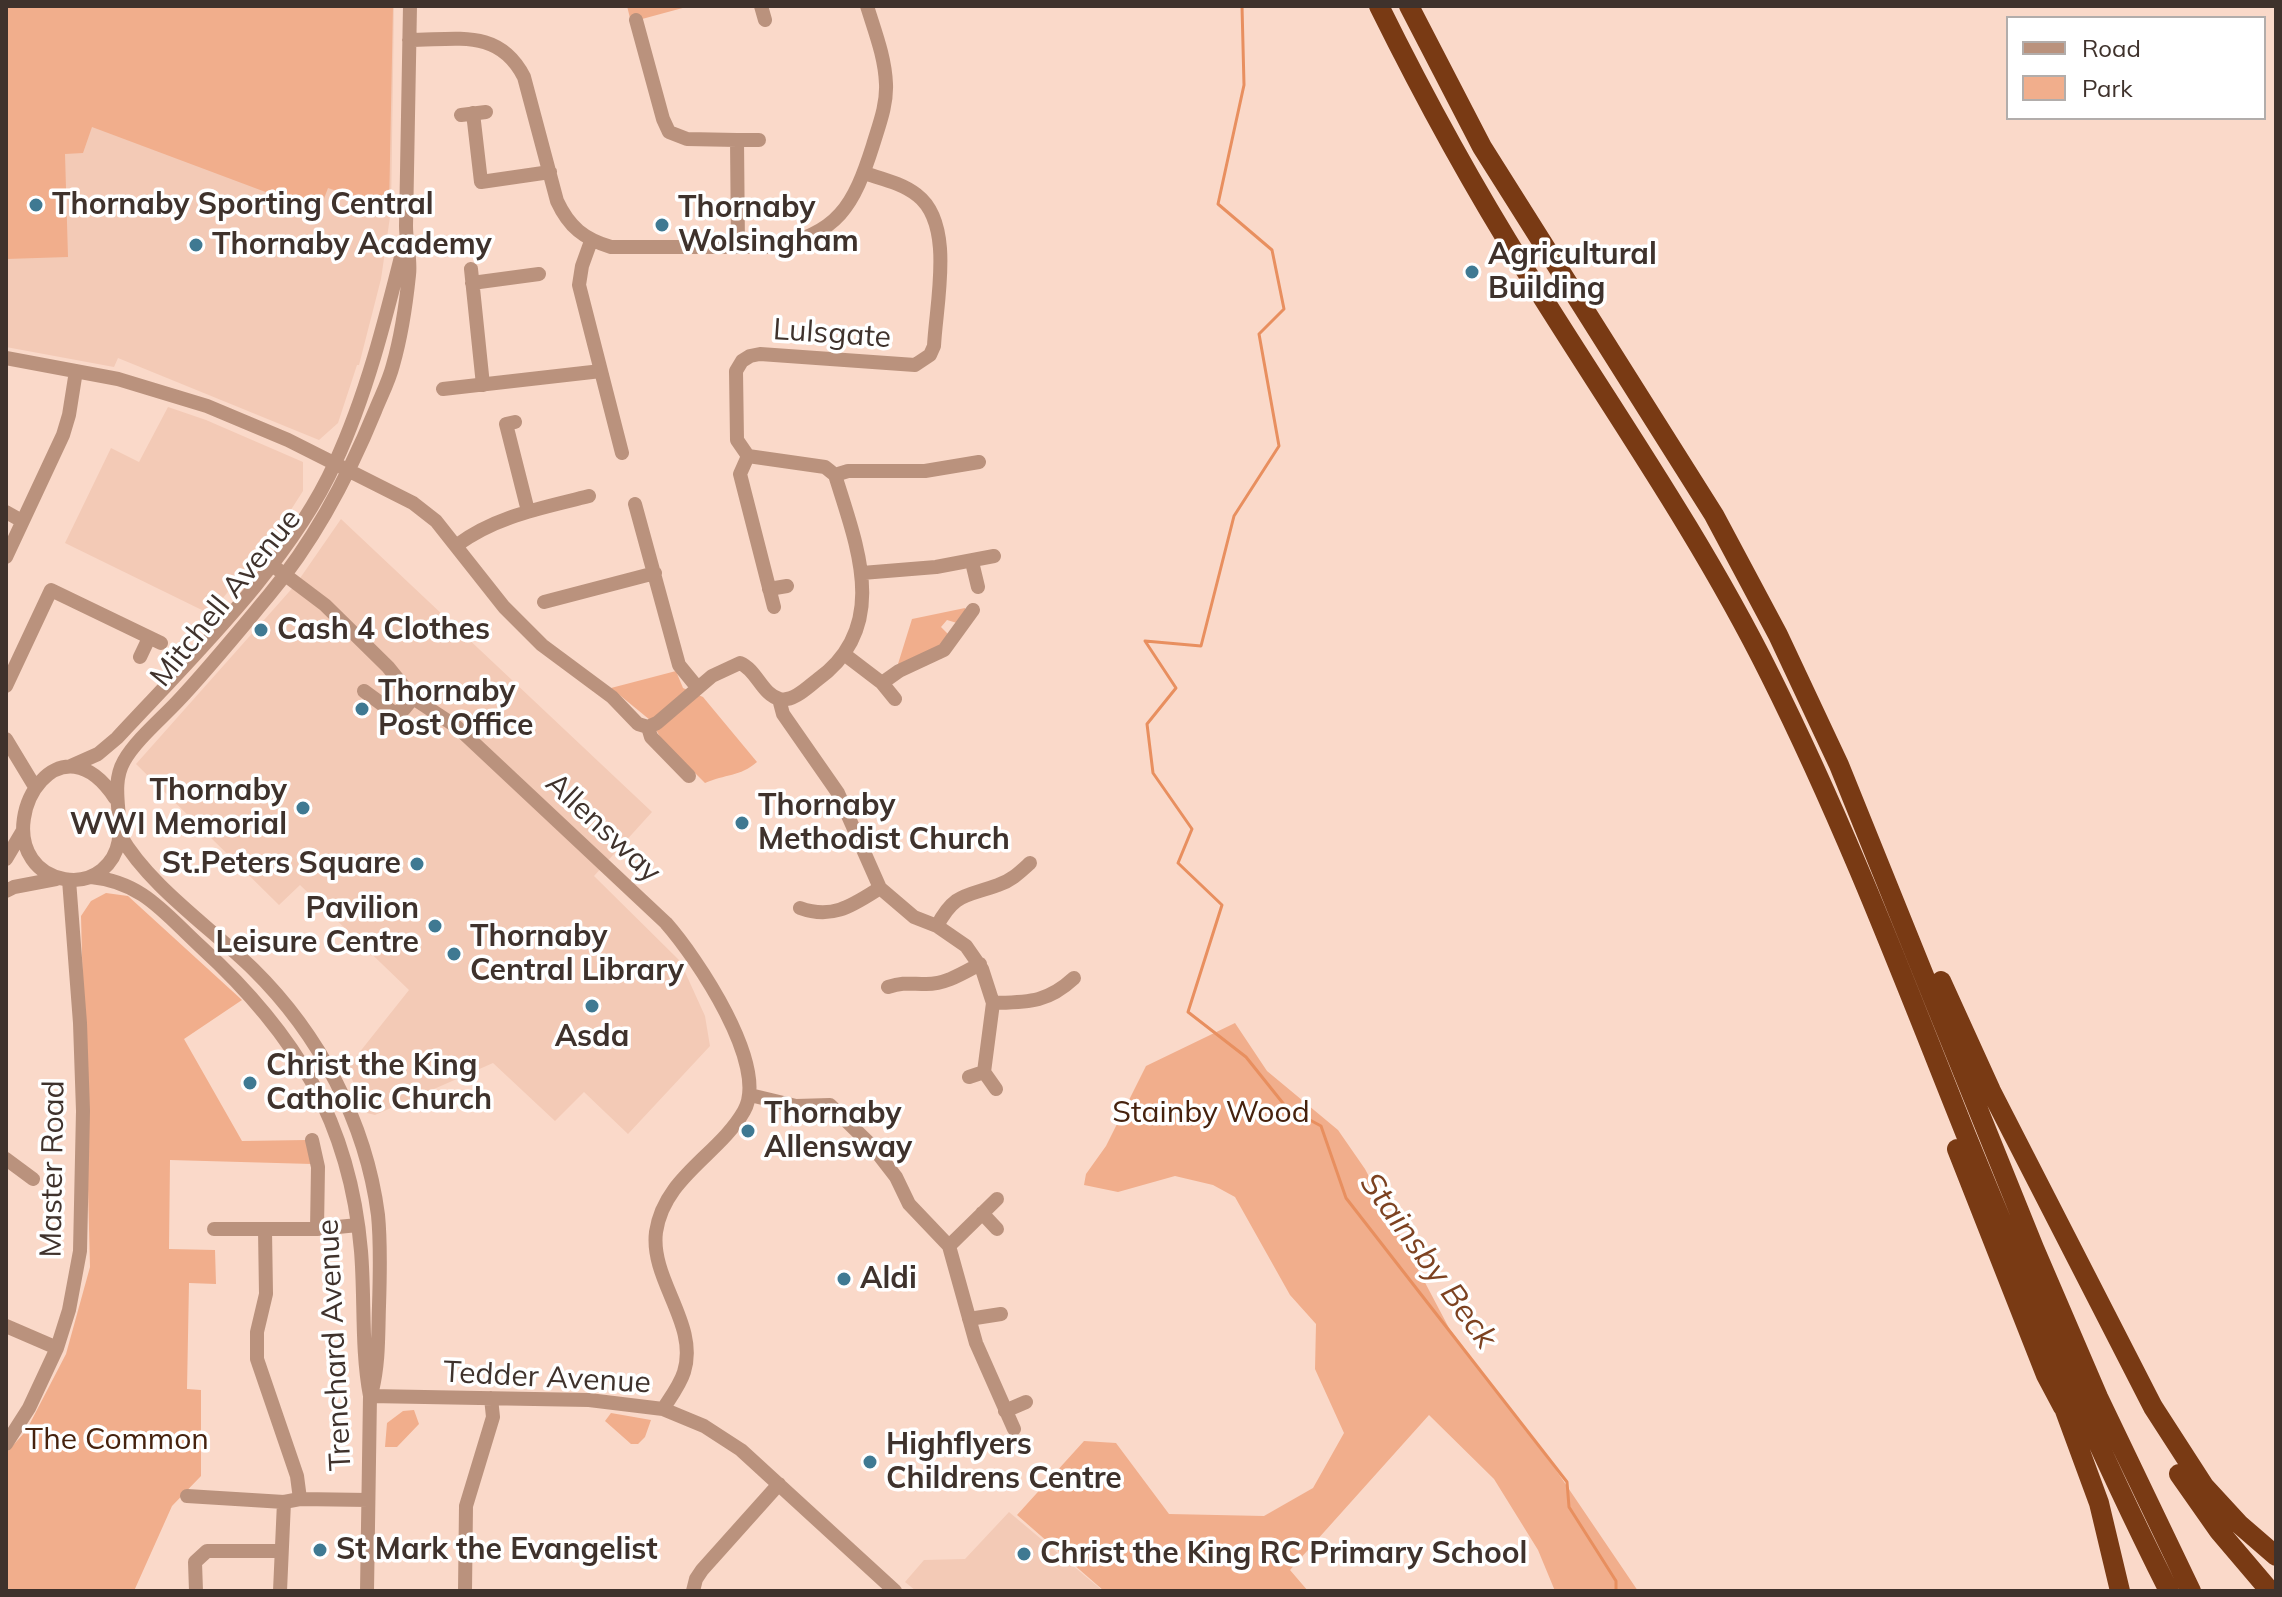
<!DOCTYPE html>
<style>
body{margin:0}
#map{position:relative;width:2282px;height:1597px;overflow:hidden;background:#fad9c9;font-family:Mulish,sans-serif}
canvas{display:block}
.frame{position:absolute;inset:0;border:8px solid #3f322c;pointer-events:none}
.legend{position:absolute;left:2006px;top:16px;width:260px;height:104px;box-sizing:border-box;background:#fff;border:2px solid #b2adab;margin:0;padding:10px 14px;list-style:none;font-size:24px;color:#3f322c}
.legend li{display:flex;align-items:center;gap:16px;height:40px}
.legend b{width:40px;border:2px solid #b2adab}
</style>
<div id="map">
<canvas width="2282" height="1597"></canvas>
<div class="frame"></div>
<ul class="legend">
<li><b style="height:10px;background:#ba927d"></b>Road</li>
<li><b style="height:22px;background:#f1ae8c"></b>Park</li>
</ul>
</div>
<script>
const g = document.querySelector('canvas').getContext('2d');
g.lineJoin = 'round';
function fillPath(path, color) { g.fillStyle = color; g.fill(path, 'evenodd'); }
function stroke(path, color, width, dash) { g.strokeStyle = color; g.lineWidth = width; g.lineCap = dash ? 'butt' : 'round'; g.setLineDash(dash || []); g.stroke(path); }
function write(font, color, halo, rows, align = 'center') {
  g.font = font + ' Mulish,sans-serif'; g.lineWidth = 7; g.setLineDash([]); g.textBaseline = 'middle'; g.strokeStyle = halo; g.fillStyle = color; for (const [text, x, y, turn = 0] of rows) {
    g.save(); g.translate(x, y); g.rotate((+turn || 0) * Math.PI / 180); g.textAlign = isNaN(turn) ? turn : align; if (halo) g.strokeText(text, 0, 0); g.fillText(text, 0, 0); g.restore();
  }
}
fillPath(new Path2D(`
 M6,6h388l-3,204 -10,69 -22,86h-2l-19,58 -19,17 -201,-82 -4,9 -108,-20z
 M168,407l38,13 97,42v29l-25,39 -68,84 -145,-71 46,-95 28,14z
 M341,519l311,293 -58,64 86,85 25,55 5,30 -82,88 -44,-42 -29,29 -62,-58 -118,52 -8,-2 -20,-45 62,-78 -109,-105 -21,20 -143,-141 160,-180z
 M1009,1512l94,79h-187l-11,-9 19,-22 41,-1z`), '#f3cab6');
fillPath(new Path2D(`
 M6,6h387l-4,203 -61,-21 -9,24 -227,-85 -9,26 -18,1 3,103 -62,2z
 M627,6h63l-59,16z
 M965,608l1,5 -9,10 -10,-3 -6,7 9,9 -3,6 -44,23 -5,-1 14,-45z
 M676,671l7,17 20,9 54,65c-17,15 -32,12 -52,21l-43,-43 -12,-20 -39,-32z
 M106,893l22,3 114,104 -58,39 58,102 64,-1 6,24 -142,-4 -1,89 46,1 1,34 -27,-1 -2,106 14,1v86l-29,30 -38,85h-128v-138l20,-22 40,-77 24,-87 -9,-351 10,-15z
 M1235,1023l32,48 71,59 27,39 84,159 107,142 82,121h-83l-17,-41 -44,-71 -65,-64 -139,155 18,21h-204l-87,-76 67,-74 32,2 53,71 95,2 49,-28 31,-55 -29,-64 1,-45 -26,-29 -55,-98 -22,-12 -38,-9 -57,16 -34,-7 2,-11 20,-28 40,-80z
 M414,1410l5,14 -22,23h-12l2,-24 16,-12z
 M611,1413l40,7 -6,17 -7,7h-7l-26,-23z`), '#f1ae8c');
stroke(new Path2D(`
 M1242,6l2,79 -26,119 54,46 12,59 -25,25 20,112 -45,70 -33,130 -56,-5 31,47 -29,36 6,49 39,56 -14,34 44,42 -34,107 58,45 40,50 35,19 25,72 221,284 2,25 47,74v10`), '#e88f5f', 3);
stroke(new Path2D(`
 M761,6l4,14
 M636,20l27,99 6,13 18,7 50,1 1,107
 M409,40c48,0 90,-12 115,37l33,124c12,26 27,38 54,46h161c66,-12 82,-42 101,-102 6,-20 14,-40 13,-61 -1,-27 -11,-52 -19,-78
 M473,113l8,69 69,-10
 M461,115l25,-3
 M737,140h22
 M591,241l-9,25 -3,19 43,168
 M471,269l12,116
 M472,283l67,-9
 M6,358l112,21 89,27 81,34 125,63 23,18 68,86 38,38 70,52 26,27 10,3
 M443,389l158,-18
 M515,422l-9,2 22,87
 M748,456l77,11 10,8 13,-4h77l54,-9
 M635,504l44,161 18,22
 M6,512l16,9
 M457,545c39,-29 85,-37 132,-49
 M6,557l57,-122 6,-20 7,-44
 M972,562l6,25
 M272,565l53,40 63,62 25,31 44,29 209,196c30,34 104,143 78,188 -25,44 -80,66 -88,121 -6,48 43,92 28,140 -4,13 -14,26 -21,37
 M862,573l74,-6 58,-11
 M769,589l18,-3
 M544,602l111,-29
 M774,607l-34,-133 8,-18 -11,-16 -1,-69 6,-10 8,-5 10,-2 155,11 15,-10 4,-9c2,-43 21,-122 -17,-151 -15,-12 -35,-16 -53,-22
 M844,654l38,29 17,-12 45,-21 29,-40
 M140,657l9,-19
 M882,683l13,16
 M6,686l45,-96 110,53
 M364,691l30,22 10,-4 9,-11
 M779,699l4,15 55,79 42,95 34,29 23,9 29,20 16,23 11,34 -9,69
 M648,727l9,-4 55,-47 28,-13c17,7 22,32 40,36 13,3 28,-12 37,-19 74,-53 40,-134 18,-205
 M648,727l3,10 38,39
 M6,739l29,48
 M71,766l27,-12 19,-16c74,-80 173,-175 218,-275 31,-67 50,-142 68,-214
 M115,798c-54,-81 -115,15 -83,61 15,22 49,28 70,11 36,-30 2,-74 22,-109 11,-20 37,-42 53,-59 32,-34 62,-71 92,-107 46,-55 79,-118 106,-184 6,-15 14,-30 18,-46 8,-28 13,-61 16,-90 2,-16 -3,-33 -3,-49 1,-73 3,-147 4,-220
 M120,835c29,51 90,92 133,134 66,65 113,153 125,246 3,30 2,61 1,91 -1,30 0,56 -7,85
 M6,859l16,-27
 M91,877c52,5 74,37 110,70 94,86 149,174 160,304 4,48 0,97 9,145l-3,195
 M6,891l8,-4 42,-8
 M800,908c33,12 53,-3 80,-20
 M937,926c18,-34 29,-29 61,-41 13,-4 22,-13 32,-22
 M888,987c16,-5 22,-3 38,-3 20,0 37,-11 54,-20
 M993,1003c35,-1 54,0 81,-25
 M969,1077l15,-5 12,17
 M750,1095l46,11 34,-1 42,41 24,31 13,27 40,42 27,97 38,86
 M312,1140l6,27 -1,62
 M6,1159l27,20
 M982,1213l15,16
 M214,1229h103l41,-4
 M265,1230l1,64 -9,38v27l40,117 3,23
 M949,1246l48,-47
 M969,1319l32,-5
 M6,1326l51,22
 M370,1396l219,4 74,9 41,17 37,24 154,141
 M1005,1411l21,-9
 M6,1444l23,-36 28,-60 12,-38 11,-59 3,-140 -3,-88 -11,-143
 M187,1496l97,6 16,-3 68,1
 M196,1591l-1,-29 12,-11h74
 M280,1591l4,-89
 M465,1591l1,-85 27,-89 -2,-19
 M693,1591l3,-12 6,-9 77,-86`), '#ba927d', 14);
stroke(new Path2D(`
 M1379,6c45,91 93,179 147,265 83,134 174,263 244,404 75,150 134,305 196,460 63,154 128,307 203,456
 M1409,6l73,141 232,368 64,120 61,130 195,483 64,149 93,194
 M1941,981l50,110 162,316 51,79 35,38 37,32
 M1957,1149l89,226 17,32
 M2060,1397l39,106 21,88
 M2179,1474l40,57 51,60`), '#793a14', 20);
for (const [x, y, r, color] of [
 [36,205,8,"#3f7992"],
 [662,225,8,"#3f7992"],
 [196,245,8,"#3f7992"],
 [1472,272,8,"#3f7992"],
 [261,630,8,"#3f7992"],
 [362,709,8,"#3f7992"],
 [303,808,8,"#3f7992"],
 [742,823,8,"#3f7992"],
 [417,864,8,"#3f7992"],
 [435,926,8,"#3f7992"],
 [454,954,8,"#3f7992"],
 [592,1006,8,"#3f7992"],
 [250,1083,8,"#3f7992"],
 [748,1131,8,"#3f7992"],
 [844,1279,8,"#3f7992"],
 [870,1462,8,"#3f7992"],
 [320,1550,8,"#3f7992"],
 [1024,1554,8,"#3f7992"]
]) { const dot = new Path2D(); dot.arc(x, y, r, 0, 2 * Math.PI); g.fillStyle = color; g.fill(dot); stroke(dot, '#fff', 3); }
write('bold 30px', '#3f322c', '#fff', [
 ["Thornaby Sporting Central",52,205],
 ["Thornaby",678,208],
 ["Wolsingham",678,242],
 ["Thornaby Academy",212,245],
 ["Agricultural",1488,255],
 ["Building",1488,289],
 ["Cash 4 Clothes",277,630],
 ["Thornaby",378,692],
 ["Post Office",378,726],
 ["Thornaby",287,791,"right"],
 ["WWI Memorial",287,825,"right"],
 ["Thornaby",758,806],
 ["Methodist Church",758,840],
 ["St.Peters Square",401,864,"right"],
 ["Pavilion",419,909,"right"],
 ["Leisure Centre",419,943,"right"],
 ["Thornaby",470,937],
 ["Central Library",470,971],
 ["Asda",592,1037,"center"],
 ["Christ the King",266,1066],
 ["Catholic Church",266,1100],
 ["Thornaby",764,1114],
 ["Allensway",764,1148],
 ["Aldi",860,1279],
 ["Highflyers",886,1445],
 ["Childrens Centre",886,1479],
 ["St Mark the Evangelist",336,1550],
 ["Christ the King RC Primary School",1040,1554]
], 'left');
write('30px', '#3f322c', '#fff', [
 ["Lulsgate",832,334,4],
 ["Mitchell Avenue",226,598,-51],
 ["Allensway",603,828,43],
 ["Master Road",53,1169,-89],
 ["Trenchard Avenue",335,1345,-93],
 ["Tedder Avenue",547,1378,3]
]);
write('30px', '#46220e', '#fff', [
 ["Stainby Wood",1211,1113],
 ["The Common",117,1440]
]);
write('italic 32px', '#7d4221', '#fff', [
 ["Stainsby Beck",1428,1261,54]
]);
</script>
